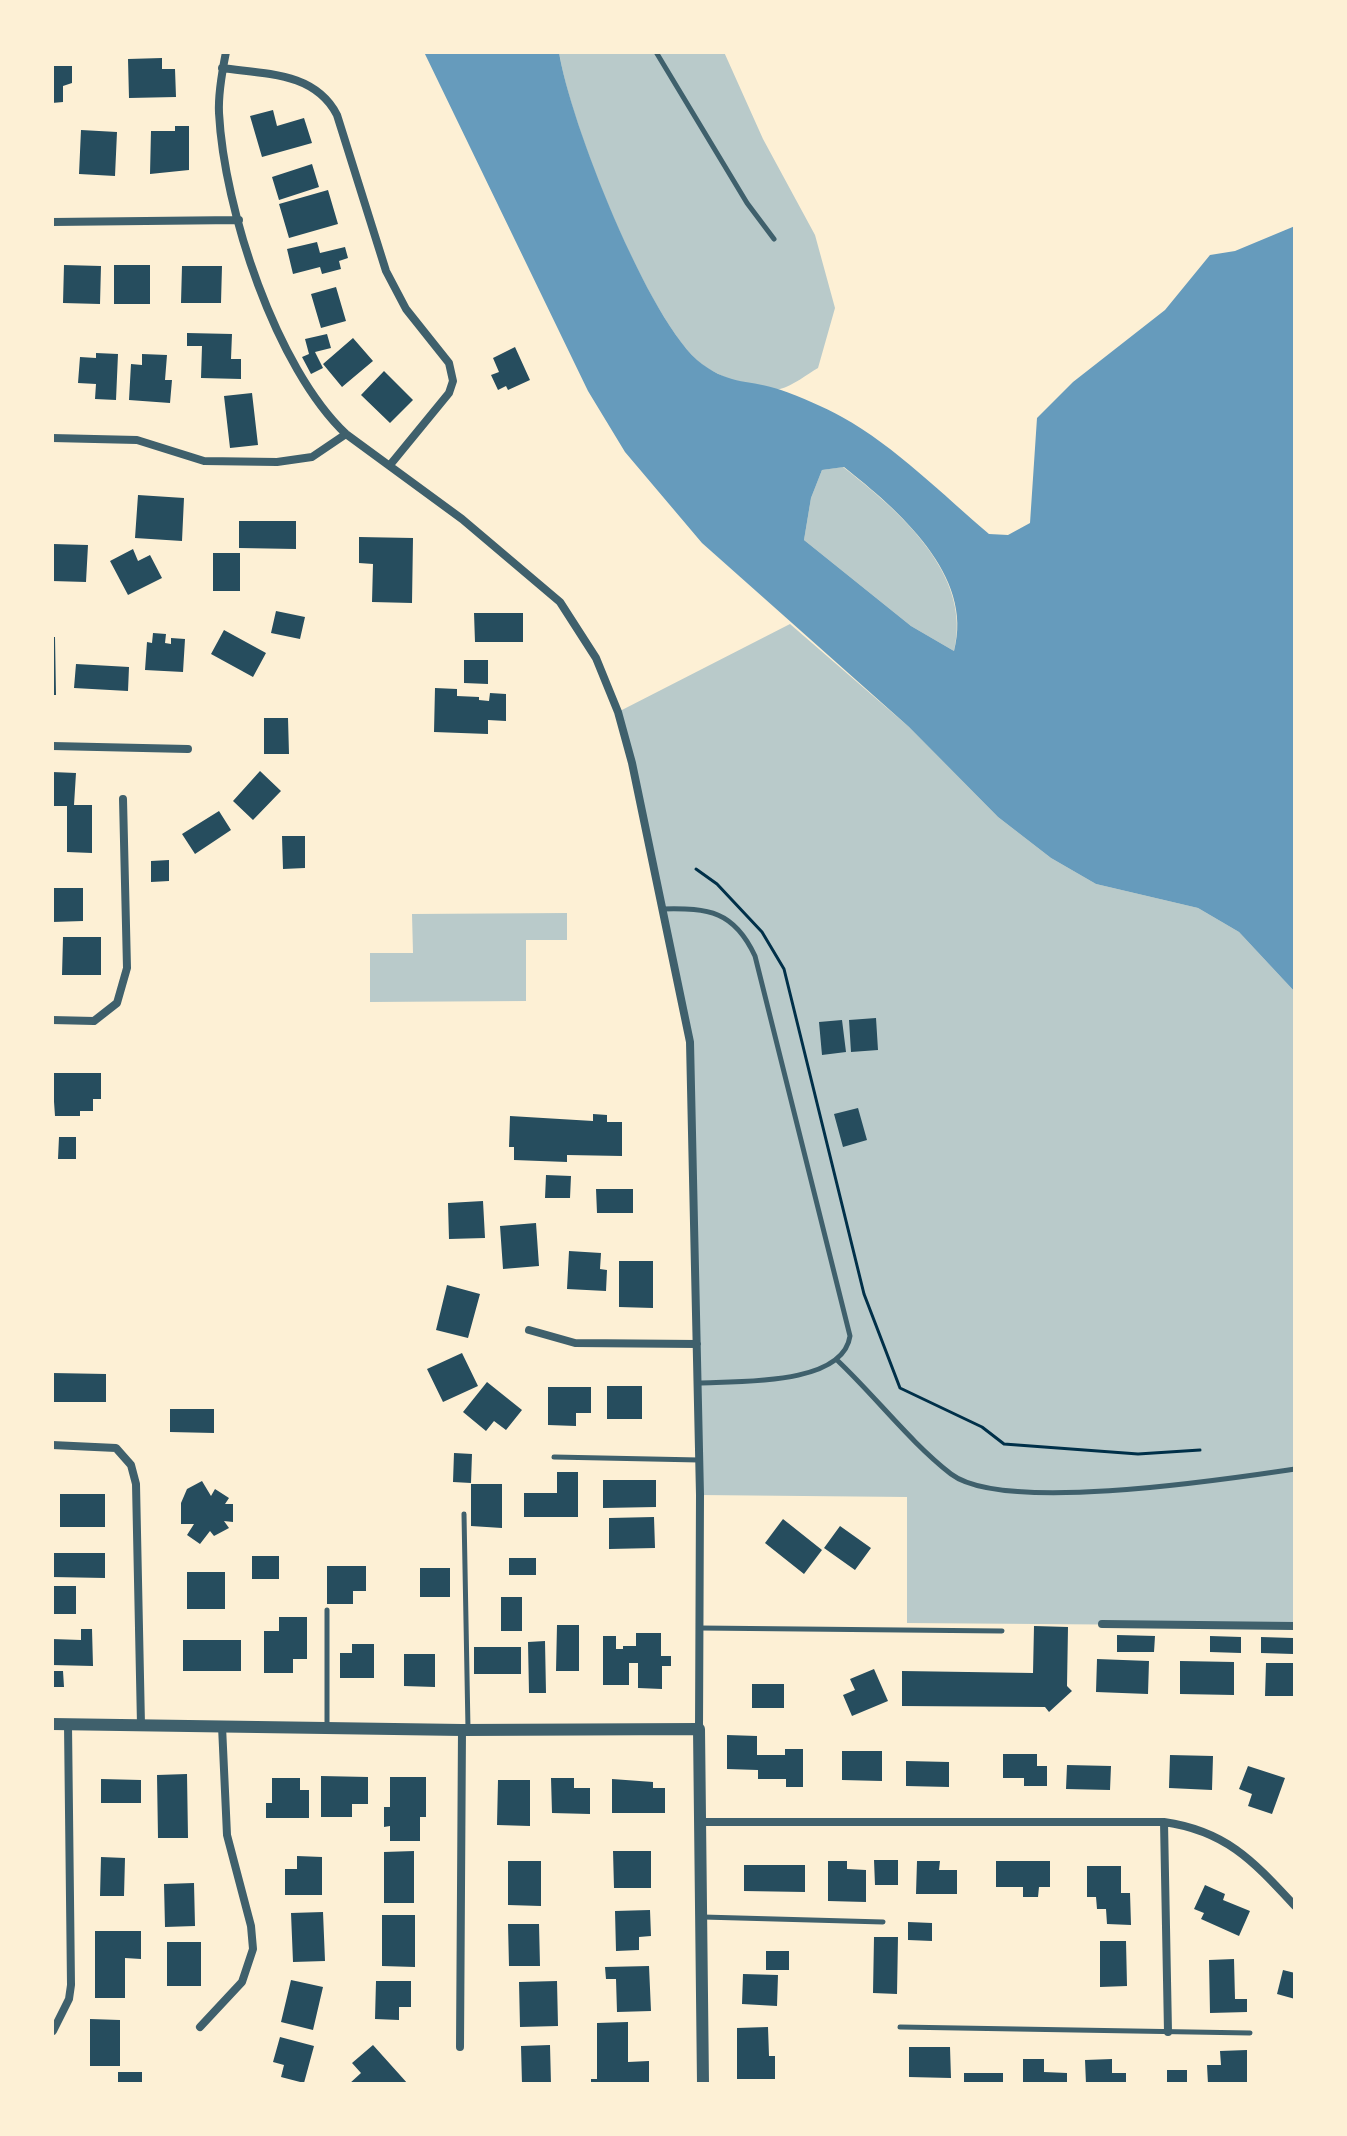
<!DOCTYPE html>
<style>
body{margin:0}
#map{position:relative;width:1347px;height:2136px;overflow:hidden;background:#fdf0d5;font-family:Figtree,sans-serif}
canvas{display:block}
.frame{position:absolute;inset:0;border:54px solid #fdf0d5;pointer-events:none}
</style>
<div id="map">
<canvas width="1347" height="2136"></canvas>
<div class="frame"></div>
</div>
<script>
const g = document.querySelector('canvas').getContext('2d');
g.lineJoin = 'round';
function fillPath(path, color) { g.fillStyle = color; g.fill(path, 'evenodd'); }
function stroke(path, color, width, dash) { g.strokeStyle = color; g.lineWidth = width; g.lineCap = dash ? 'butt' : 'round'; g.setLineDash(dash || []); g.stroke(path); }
fillPath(new Path2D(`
 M559,52h165l39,87 52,96 20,73 -17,60c-11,6 -25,18 -38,21 -20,4 -64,-13 -80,-26 -54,-47 -130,-239 -141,-311z
 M843,467c55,43 130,107 111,184l-43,-25 -107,-86 7,-42 11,-28z
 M790,624l119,103 89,90 53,41 45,26 102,24 41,24 56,60v634l-388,-3v-126l-207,-2 -10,-453 -72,-330z
 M567,913v27h-41v61l-156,1v-49h43l-1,-39z`), '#b9caca');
fillPath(new Path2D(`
 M424,52h135c10,67 90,272 143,312 30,22 48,15 79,26 20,7 43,17 61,27 54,30 101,78 147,117l19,1 22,-12 7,-105 36,-36 92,-72 45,-55 25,-4 60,-25v766l-56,-60 -41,-24 -102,-24 -45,-26 -53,-41 -89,-90 -207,-184 -77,-91 -37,-61zM844,467c53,42 131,108 110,184l-43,-25 -107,-86 7,-42 11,-28z`), '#669bbc');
fillPath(new Path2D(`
 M162,58v11h13l1,28 -47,1 -1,-39z
 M52,66h20v17l-9,3v16l-11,1z
 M273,110l4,16 27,-8 8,25 -50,14 -12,-41z
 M175,126h14v44l-39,4 1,-43h24z
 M81,130l36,2 -2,44 -36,-2z
 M312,164l7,23 -40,13 -7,-23z
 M328,190l10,34 -49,14 -10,-34z
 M317,242l3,11 25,-6 3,11 -9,3 2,8 -19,5 -2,-7 -27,7 -6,-25z
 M64,265l37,1 -1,38 -37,-1z
 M114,265h36v39h-36z
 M182,266h40l-1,37h-40z
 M336,287l10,34 -25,7 -10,-34z
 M187,333l45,1 -1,25h10v20l-40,-1 1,-32h-15z
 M327,334l4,14 -16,4 8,16 -12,6 -9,-17 7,-3 -4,-15z
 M353,338l20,23 -31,26 -19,-23z
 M515,347l15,33 -22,10 -2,-4 -8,4 -7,-15 8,-3 -6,-14z
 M96,353l22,1 -2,46 -21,-1 1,-15 -18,-1 2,-26 16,1z
 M142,354l25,1 -2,25h7l-2,23 -41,-3 2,-36 11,1z
 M384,371l29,29 -23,23 -29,-28z
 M252,393l6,52 -28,3 -6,-52z
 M138,495l46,3 -2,43 -47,-3z
 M239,521h57v28l-57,-1z
 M359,537l54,1 -1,65 -40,-1 1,-38 -14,-1z
 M53,544l35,1 -2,37 -34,-1z
 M133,549l5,12 12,-6 12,23 -34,17 -18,-34z
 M213,553h27v38h-27z
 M276,611l29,6 -5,22 -29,-6z
 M474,613h49v29h-48z
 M224,630l42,23 -13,24 -42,-23z
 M153,633l13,1 -1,9 6,1v-6l14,1 -2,33 -38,-2 2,-28 5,1z
 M52,637h3l1,58h-4z
 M464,660h24v24l-24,-1z
 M76,664l53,3 -1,24 -54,-3z
 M435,688l22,1v7l22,1v3l10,1 1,-8 16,1v27l-18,-1v14l-54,-2z
 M264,718h24l1,36h-25z
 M260,771l21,20 -28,29 -20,-19z
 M52,772l24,1 -2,32h18v48l-25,-1v-46h-15z
 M219,811l12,19 -36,24 -13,-20z
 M282,836h23v32l-22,1z
 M169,860v21l-18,1v-21z
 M52,888h31v33l-31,1z
 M63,937h38v38h-39z
 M876,1018l2,32 -27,2 -2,-32z
 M842,1020l4,32 -24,3 -3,-33z
 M52,1073h49v26h-8v12h-13v5h-25z
 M858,1108l9,32 -24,7 -9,-33z
 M593,1114l14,1v7h15v34l-55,-1v7l-53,-2v-13h-5l1,-31 83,5z
 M59,1137h17v22h-18z
 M546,1175l25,1 -1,22h-25z
 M596,1189h37v24h-36z
 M483,1201l2,37 -36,1 -1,-36z
 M536,1223l3,43 -36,3 -3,-43z
 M569,1251l32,2 -1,16 7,1 -1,21 -39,-2z
 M619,1261h34v47l-34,-1z
 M447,1285l33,9 -12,44 -32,-8z
 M462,1353l16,33 -35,16 -16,-33z
 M52,1373l54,1v28h-54z
 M487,1382l35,28 -16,20 -12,-9 -8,10 -23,-19z
 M607,1386h35v33h-35z
 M548,1387h43v26h-15v13l-28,-1z
 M170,1409h44v24l-44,-1z
 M454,1453l18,1 -1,29 -18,-1z
 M557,1472h21v45h-54v-24h33z
 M603,1480h53v27l-53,1z
 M202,1481l9,15 4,-7 14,9 -4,6h8v18l-9,-1 5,7 -15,8 -4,-5 -10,13 -13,-9 7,-11h-13v-21l6,-14z
 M471,1484h31v44l-31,-2z
 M60,1494h45v33h-45z
 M654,1517l1,31 -46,1v-31z
 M783,1519l39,31 -18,24 -39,-31z
 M840,1526l31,22 -16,22 -31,-22z
 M52,1553h53v25l-53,-1z
 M252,1556h27v23h-27z
 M509,1558h27v17h-27z
 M327,1566h39v25h-13v13h-26z
 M420,1568h30v29h-30z
 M187,1572h38v37h-38z
 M52,1586h24v28h-24z
 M501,1597h21v34h-21z
 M279,1617h28v42h-14v14h-29v-42h15z
 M557,1625h22v46h-23z
 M1034,1626l34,1 -1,59 5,5 -23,21 -4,-5 -143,-1v-35l131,2z
 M81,1629h11l1,37 -41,-1v-26l29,1z
 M636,1633h25v23h10v10h-9v23l-24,-1v-25h-9v22h-26v-49h13v13h7v-3h13z
 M1117,1635l38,1 -1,16h-37z
 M1210,1636l31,1v16l-31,-1z
 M1261,1637l32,1v16l-32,-1z
 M183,1640h58v31h-58z
 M545,1641l1,52h-17l-1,-51z
 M352,1644h22v34h-34v-25h12z
 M474,1647h47v27h-47z
 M404,1654h31v33l-31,-1z
 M1097,1659l52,2 -1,33 -52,-2z
 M1180,1661l54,1v33l-54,-1z
 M1266,1663h29v33h-30z
 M874,1669l14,32 -36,15 -9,-21 12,-5 -5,-11z
 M52,1671h11l1,16h-12z
 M752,1684h32v24h-32z
 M727,1735l30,1v19h28v-6h18v38h-17v-8h-28v-9l-31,-1z
 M842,1751h40v30l-40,-1z
 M1003,1754h34v12h10v20h-23v-8h-21z
 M1170,1755l43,1 -1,34 -43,-2z
 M906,1761l43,1v25l-43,-1z
 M1067,1765l44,1 -1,24 -44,-1z
 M1248,1766l37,12 -13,36 -24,-8 4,-12 -13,-5z
 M187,1774l1,64h-30l-1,-63z
 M321,1776l47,1v27h-16v13h-31z
 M390,1777h36v40h-6v24h-30v-15l-6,1v-20h6z
 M272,1778h28v12h9v28h-43v-15h6z
 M551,1778h23v10h16v26l-38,-1z
 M101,1779l40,1v23h-40z
 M612,1779l41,3v6h12v25h-53z
 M498,1780h32v46l-33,-1z
 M414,1851v52h-30v-51z
 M613,1851h38v37h-37z
 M297,1856l25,1v38h-37v-26h12z
 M101,1857l24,1 -1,38h-24z
 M874,1860h24v25h-23z
 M508,1861h33v45l-33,-1z
 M828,1861h19v8l19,1v32l-38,-1z
 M917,1861h23l-1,9h18v24h-41z
 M996,1861h54v26h-11l-1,10h-15v-10h-27z
 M744,1865h61v27l-61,-1z
 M1087,1866h34v27h9l1,32 -24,-1 -1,-15h-9l-1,-12h-9z
 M194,1883l1,43 -30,1 -1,-43z
 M1205,1885l20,9 -2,6 27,11 -11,25 -38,-17 3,-6 -10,-4z
 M650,1910l1,26 -12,1v13l-23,1 -1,-40z
 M323,1912l2,49 -32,1 -2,-49z
 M382,1915h33v52l-33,-1z
 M908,1922l24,1v18l-24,-1z
 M508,1924h31l1,42h-31z
 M95,1931h46v28l-16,-1v40h-30z
 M874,1937h24l-1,57 -24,-1z
 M1100,1941h26l1,45 -27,1z
 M167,1942h34v44h-34z
 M766,1951h23v19h-23z
 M1234,1959l1,40h12v13l-37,1 -1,-53z
 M649,1966l2,45 -34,1 -1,-33h-10l-1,-12z
 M1283,1970l12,3v26l-18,-5z
 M743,1974l35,1 -1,31 -35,-2z
 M291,1980l32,7 -10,43 -32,-8z
 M376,1981h35v26h-12v13l-24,-1z
 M557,1981l1,45 -38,1 -1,-45z
 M90,2019l30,1v46h-30z
 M628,2022v40l21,-1v23h-58v-5h6v-56z
 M768,2027l1,29h6v23h-38v-51z
 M280,2037l34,9 -10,37 -23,-6 3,-12 -11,-3z
 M373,2045l35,39h-59l12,-11 -9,-10z
 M550,2045l1,39h-29l-1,-38z
 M909,2047h41l1,31 -42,-1z
 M1247,2050v34h-39l-1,-19h14l-1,-14z
 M1023,2059h21v13l23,1v11h-44z
 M1112,2059v14h14v11h-40l-1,-24z
 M1167,2070h20v14h-20z
 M118,2072h24v12h-24z
 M964,2073h39v11h-39z`), '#264d5e');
stroke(new Path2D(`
 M696,869l21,15 45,48 22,37 80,325 36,94 82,39 22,17 134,10 62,-4`), '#003049', 3);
stroke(new Path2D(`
 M656,52l91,151 27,36
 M663,909c46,-1 71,2 92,47l95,380c-7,50 -113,45 -152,47
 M838,1361c38,36 72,81 113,113 52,40 276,5 344,-5
 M554,1457l145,3
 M464,1514l4,215
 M700,1628l302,3
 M327,1727v-117
 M703,1917l180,5
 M900,2027l350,6`), '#3f606c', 5);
stroke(new Path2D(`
 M226,52c-4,20 -8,41 -7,61 5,96 57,255 127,321l116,85 98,83 36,56 22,54 14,51 58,279 10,453 -1,234
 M222,68c43,6 93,4 115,47l49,156 20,38 43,54 4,18 -4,12 -59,72
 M52,222l187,-2
 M52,438l85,2 67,21 73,1 35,-5 34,-23
 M52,746l136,3
 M52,1020l42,1 23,-18 10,-35 -4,-169
 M529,1330l46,13 122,1
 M52,1445l64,3 15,17 5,19 5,241
 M1102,1624l193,2
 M701,1822h463c63,9 90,40 131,84
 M1164,1822l4,210
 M200,2027l42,-45 11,-33 -2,-23 -24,-91 -5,-109
 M53,2031l16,-32 2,-14 -3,-260
 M460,2047l2,-317`), '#3f606c', 8);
stroke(new Path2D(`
 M52,1724l410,6 237,-1 4,355`), '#3f606c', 12);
</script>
